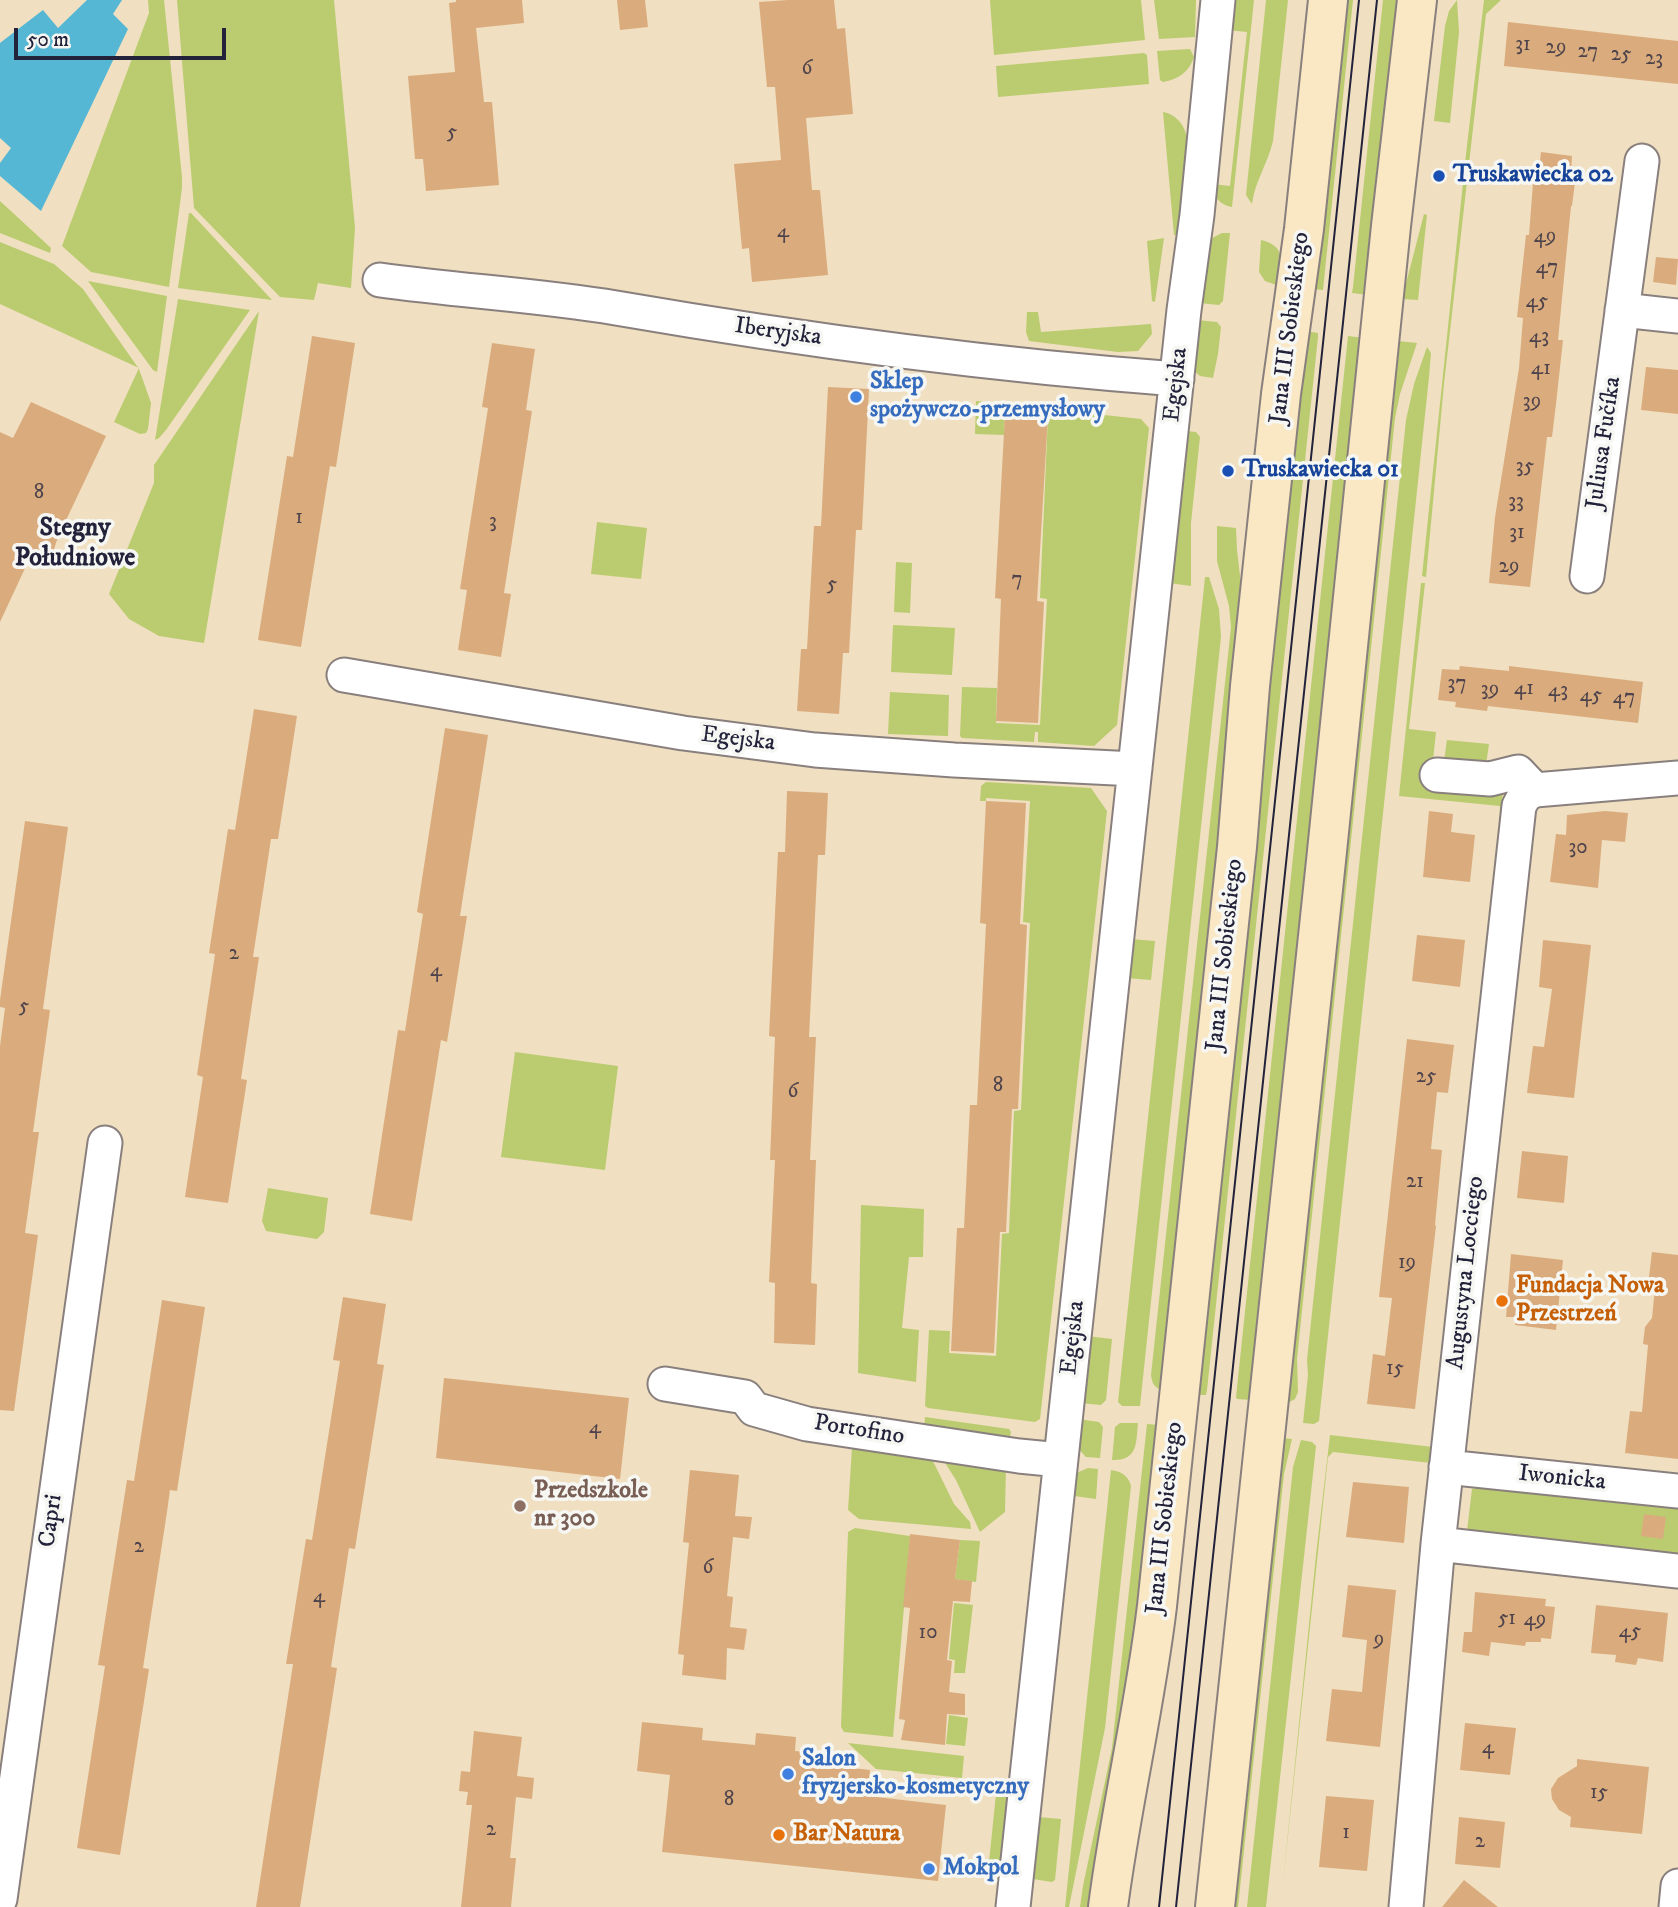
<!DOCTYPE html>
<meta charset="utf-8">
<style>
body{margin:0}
#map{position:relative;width:1678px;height:1907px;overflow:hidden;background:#f0dfc1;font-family:"IM FELL DW Pica",serif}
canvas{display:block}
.scale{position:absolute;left:14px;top:28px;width:212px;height:32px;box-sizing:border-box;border:4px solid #22223b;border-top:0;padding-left:9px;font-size:21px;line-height:24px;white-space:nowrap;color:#22223b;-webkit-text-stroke:5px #f6f6f2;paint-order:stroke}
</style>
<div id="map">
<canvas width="1678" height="1907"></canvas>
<div class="scale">50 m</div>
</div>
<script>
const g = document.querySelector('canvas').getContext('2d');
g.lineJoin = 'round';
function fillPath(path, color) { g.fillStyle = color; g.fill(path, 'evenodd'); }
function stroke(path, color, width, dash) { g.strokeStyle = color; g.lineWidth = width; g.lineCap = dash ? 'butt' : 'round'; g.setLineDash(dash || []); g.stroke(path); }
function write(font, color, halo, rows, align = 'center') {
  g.font = font + ' "IM FELL DW Pica",serif'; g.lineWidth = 7; g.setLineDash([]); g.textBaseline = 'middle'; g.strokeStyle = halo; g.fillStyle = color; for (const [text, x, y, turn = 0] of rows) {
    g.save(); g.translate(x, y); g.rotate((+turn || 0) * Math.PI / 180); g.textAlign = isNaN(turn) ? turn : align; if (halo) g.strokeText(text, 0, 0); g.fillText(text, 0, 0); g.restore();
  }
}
fillPath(new Path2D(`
 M148,0h16l18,177v11l-13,99 -78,-15 -29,-26 87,-233z
 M177,0h157l21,228 -4,60 -33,-5 -4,17 -34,-3 -86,-89z
 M990,0h151l4,40 -151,15z
 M1154,0h42l-1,37 -36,2z
 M1230,0h24l-22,207c-12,-2 -20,-11 -20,-23l18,2 17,-154 -20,-2z
 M1266,0h22l-15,141c-5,22 -18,40 -21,63l-6,-9z
 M1345,0h8l-30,290 -11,-1z
 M1383,0h16l-31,295 -16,-2 1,-6z
 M1457,0l2,32 -9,91 -16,-2 11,-95 4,-15z
 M1484,0h17l-15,14 -42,370 -18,193 -4,-1 44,-422z
 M1190,49l4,8c-5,15 -15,22 -31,25l-3,-2 -3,-29z
 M1144,53l3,2 2,29 -151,13 -2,-31z
 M1163,112c12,2 20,11 23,22 2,9 -6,91 -10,101h-2z
 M0,201l51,47 -1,5 -50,-20z
 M189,213h2l81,87 -94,-12z
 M1424,214l3,1 -9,85 -16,-1z
 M1222,233h8l-7,68 -4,4 -20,-2 8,-58 5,-7z
 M1164,238l-9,64 -3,-1 -5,-60z
 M1261,240c27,6 20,25 18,46l-14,-5 -6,-9z
 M0,242l54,22 29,25 56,80 12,34 -3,26 -2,4 -6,1 -26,-12 25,-54 -139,-64z
 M88,281l79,15 -10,76 -4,-2z
 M178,299l72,11 -84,120 -7,8 -4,2z
 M259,311l-55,332 -45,-7 -30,-17 -20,-25 45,-111v-18z
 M1027,312h11l3,20 110,-8 1,10 -14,17 -20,1 -89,-11 -3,-9z
 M1197,320l20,2 4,5 -3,27 -5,24 -13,-2 -7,-6z
 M1305,331l13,2v4l-111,1053 -1,5h-10z
 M1348,336l16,2 -112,1062 -15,-1 -1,-2z
 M1398,341l19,2 -17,51 -5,24 -98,941 1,33 -3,7 -9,5z
 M1427,347l4,6 -2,24 -110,1044 -5,3 -11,-1 5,-48 -1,-15 99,-940 8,-36z
 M976,401l165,18 8,9 -32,297 -23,21 -56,-4v-10h-3l-1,10 -72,-4 -2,-2 2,-49 35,1 -1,35 44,2 7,-126 -7,-1 8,-182 -43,-4 -1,23 -29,-1z
 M1186,431l10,1 4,5 -9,86v63l-22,-3z
 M597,522l50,6 -6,51 -50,-5z
 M1217,526l19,2 1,22 5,43 -11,136 -70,661c-7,-3 -9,-7 -10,-15l80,-748 -2,-21 -12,-45z
 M896,562l16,1 -2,50 -16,-1z
 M1205,577h4l10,32 2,28 -81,769h-18l-4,-4z
 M1421,583h4l-16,146 27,3 -3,28 70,32 -4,36 1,-22 -101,-10z
 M893,625l62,3 -3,47 -61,-3z
 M890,692l59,3 -1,41 -60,-2z
 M1447,740l42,4 -3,21 -42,-4z
 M986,782l105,6 16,23 -67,608 -5,3 -107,-14 -3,-2 4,-76 21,1 -1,22 47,3 6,-122 7,-1 5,-122 7,-1 9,-187 -7,-1 7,-121 -44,-3v3h-6l1,-15z
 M1130,939l25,2 -4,39 -25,-2z
 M515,1052l103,14 -13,104 -104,-13z
 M268,1188l60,10 -4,34 -7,7 -51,-8 -4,-10z
 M861,1205l63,4 -1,48h-14l-7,71 17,2 -3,52 -58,-9z
 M1087,1336l25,3 -6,61 -5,5 -21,-2z
 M925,1417l84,12 2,3 -2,11 -85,-12z
 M1078,1419l21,3 4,5 -3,31 -14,-1 -10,-11z
 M1120,1423h18c-2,20 0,38 -26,37l3,-33z
 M1147,1424l12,1 -21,198 -46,284h-12l3,-21 29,-138z
 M1330,1435l103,12 -2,16 -98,-11 -5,5 -46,435 34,-337z
 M1282,1438l10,1 -8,35 -46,433h-6z
 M1301,1440l11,2 4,4 -50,461h-19l46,-440z
 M872,1442l58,13 24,49 16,18 1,7 -112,-10 -11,-9 4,-62z
 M942,1458l64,8 -1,46 -25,20 -24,-52z
 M1088,1468l10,1 -2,30 -22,-3 -4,-4 2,-17z
 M1111,1470c11,2 17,5 20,16l-26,242 -36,179h-4z
 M1476,1488l202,21v46l-211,-24 5,-42z
 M855,1528l55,8 -17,201 -49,-5 -3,-5 7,-195z
 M960,1540l20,1 -4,41 -21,-3z
 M954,1603l19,2 -8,68h-11l1,-13 -6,-1z
 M949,1715l19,3 -3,28 -19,-2z
 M848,1743l116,13 -2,22 -86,-9z
 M997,1784l15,1 -8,88 -16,-1z
 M1037,1817l24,2 -6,61 -3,2 -19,-3 -1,-2z`), '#bacc6f');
fillPath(new Path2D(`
 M87,0h35l-9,14 15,15 -87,182 -41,-35v-13l11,-15 -11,-10v-95l43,-33 15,18z`), '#55b7d4');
fillPath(new Path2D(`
 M456,0h66l2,23 -48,5 8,74h8l7,83 -73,6 -3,-32h-8l-7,-83 47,-4 -6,-69 7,-1z
 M617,0h28l3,27 -28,3z
 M788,0h46l3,29 8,-1 8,86 -47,4 6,72h8l8,85 -76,7 -3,-34 -7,1 -8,-85 47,-4 -6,-73h-8l-8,-85z
 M1508,22l170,19v43l-174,-18z
 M1541,152l31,4 -1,17 5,1 -4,32h-1l-13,134h5l-7,64 -4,33h-5l-17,150 -41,-4 6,-66 24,-149 4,-50 -6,-1 9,-82h3l5,-65h5z
 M1656,257l22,2 -2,26 -23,-3z
 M312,336l43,7 -19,124 -6,-1 -29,181 -43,-7 29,-184 6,1z
 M492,343l43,6 -9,61 6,1 -28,182 7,1 -10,63 -43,-7 9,-60 -7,-1 28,-181 -6,-1z
 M1646,367l32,3v44l-37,-4z
 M828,387l41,2 -7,141h-6l-7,123h-6l-4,61 -42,-3 4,-62h6l7,-123h7z
 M31,402l75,34 -48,101 -7,21 -17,-9 -34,73v-190l13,6z
 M1005,414l43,2 -11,185 7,1 -6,121 -42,-2 5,-122 -6,-1z
 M1460,666l49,5v-5l134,16 -5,41 -150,-17 -1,5 -32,-4 1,-5 -18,-2 4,-31 17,1z
 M254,709l43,7 -19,123h-7l-18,118h6l-18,122 6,1 -19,123 -43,-6 18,-120 -6,-2 18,-121 -6,-1 19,-124 7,1z
 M445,728l43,7 -28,181h7l-20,126 -6,-2 -29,181 -42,-7 28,-184 7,1 18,-117 -6,-2z
 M787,791l41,2 -3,62h-7l-9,182h7l-6,123h6l-5,123 6,1 -2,61 -41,-2 1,-60 -6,-1 6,-122h-5l5,-123 -6,-1 9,-184h7z
 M986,801l40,2 -6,121 7,1 -9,184h-6l-6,123h-6l-6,121 -43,-2 6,-123h7l6,-123h7l9,-181 -6,-1z
 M1429,811l24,3 -2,18 24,3 -5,47 -47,-5z
 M1605,811l23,2 -3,29 -23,-2 -4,48 -48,-6 6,-48 10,1 1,-20z
 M25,821l43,6 -25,182 7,1 -17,122h6l-14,101 13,2 -24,176 -14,-1v-364l5,-38 -5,-1v-7z
 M1417,935l48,5 -5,47 -48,-6z
 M1543,940l48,5 -17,153 -47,-5 6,-47 11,1 8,-58 -13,-2z
 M1407,1039l47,6 -6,48 -11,-1 -6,57 11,1 -7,75 1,1 -21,183 -48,-5 6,-50 12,2 7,-58 -13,-1z
 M1522,1151l46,5 -4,47 -47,-5z
 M1652,1252l26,3v204l-53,-6 5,-42 12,1 6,-67 -5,-1 2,-17 7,-9 4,-40 -7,-1z
 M1511,1254l52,6 -7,70 -41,-5v-8h-9z
 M343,1297l43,7 -9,60 7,1 -29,184 -6,-1 -18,119 6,1 -37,239h-44l37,-243h-7l20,-125 6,1 28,-179 -7,-1z
 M162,1300l43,7 -28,184 -7,-1 -3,22 -24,156 6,1 -29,186 -43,-7 28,-182 -7,-1 29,-185 7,1z
 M444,1378l185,20 -9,81 -184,-21z
 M690,1470l49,5 -4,41 17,1 -3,22 -16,-2 -6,59 6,1 -3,30 17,2 -3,21 -17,-2 -1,32 -44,-5 2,-20 -6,-1 11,-111 -6,-1z
 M1353,1482l56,5 -5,56 -58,-6z
 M1644,1514l22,3 -3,22 -22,-3z
 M910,1534l50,6 -5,39 17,2 -2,21 -17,-1 -6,59 5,1 -3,31 16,2v21l-18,-1 -2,31 -44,-5 4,-20 -6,-1 11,-111 -7,-1z
 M1348,1585l48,5 -16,157 -54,-6 6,-52 30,3 5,-52 -25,-3z
 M1475,1592l71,7 -1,7 10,1 -4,32 -10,-1v4h-15l-1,4 -34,-4 -2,14 -27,-4 2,-20h8z
 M1596,1605l72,8 -5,49 -25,-4 -2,7 -21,-3 1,-7 -25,-2z
 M642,1722l61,6 -1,12 53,5 1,-12 40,4 -1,14 58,6 -1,11 18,2 -2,26 78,9 -8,76 -276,-29 8,-77 -33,-4z
 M1465,1723l51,5 -6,47 -50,-5z
 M474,1731l48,6 -5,39 17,2 -2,21 -16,-2 -6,61h6l-5,49h-50l11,-102h-6l2,-13 -9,-1 2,-20 9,1z
 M1577,1759l72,8 -7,67 -72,-7 1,-10 -12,-7 -7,-11 -1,-10 7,-11 19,-12z
 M1326,1796l48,4 -7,71 -48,-4z
 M1459,1817l46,5 -5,46 -45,-4z
 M1464,1880l34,27h-56z`), '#daac7d');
const street = new Path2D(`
 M380,280c79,11 158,15 236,28 186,32 373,57 561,71
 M1622,310l56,6
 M1587,576l55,-415
 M344,675l339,58 132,17 139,10 181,9
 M1437,775l53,4 28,-7 17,18
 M665,1384l80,13 9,12 53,15 212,32 41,4
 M1446,1467l232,24
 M1438,1544l240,27
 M0,1899l105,-756
 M1013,1907l171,-1597 13,-95 21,-215
 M1406,1907l32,-363 81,-738 6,-11 10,-5 143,-12
 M1676,1907l2,-21`);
const secondary = new Path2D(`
 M1108,1907c13,-101 37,-200 49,-301l80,-759 13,-161 31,-292 23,-165 24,-229
 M1215,1907l111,-1046 65,-635 26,-226`);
stroke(street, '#89807e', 37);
stroke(secondary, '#89807e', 42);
stroke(street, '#fff', 33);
stroke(secondary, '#fae7c3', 38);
stroke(new Path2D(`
 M1159,1907l200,-1907
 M1176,1907l201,-1907`), '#22223b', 2);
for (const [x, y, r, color] of [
 [1439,176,7,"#1a4fb4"],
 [856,397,7,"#3f7fe0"],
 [1228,471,7,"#1a4fb4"],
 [1502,1301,7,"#e8710a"],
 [520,1506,7,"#8d6e63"],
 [788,1774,7,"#3f7fe0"],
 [779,1835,7,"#e8710a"],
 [929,1869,7,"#3f7fe0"]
]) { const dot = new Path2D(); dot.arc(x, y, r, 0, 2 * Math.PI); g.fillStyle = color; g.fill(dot); stroke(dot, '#f6f6f2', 2.5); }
write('21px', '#50444c', null, [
 ["31",1523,46],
 ["29",1556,49],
 ["27",1588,53],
 ["25",1621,56],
 ["23",1654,60],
 ["6",807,70],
 ["5",452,134],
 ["4",783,233],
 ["49",1545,238],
 ["47",1547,269],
 ["45",1537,303],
 ["43",1539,338],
 ["41",1541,370],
 ["39",1532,403],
 ["35",1525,468],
 ["8",39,494],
 ["33",1516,503],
 ["1",299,519],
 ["3",493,523],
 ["31",1517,534],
 ["29",1509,568],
 ["7",1017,581],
 ["5",832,586],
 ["37",1457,685],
 ["41",1524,690],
 ["39",1490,691],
 ["43",1558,692],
 ["45",1591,697],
 ["47",1624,699],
 ["30",1578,849],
 ["2",234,955],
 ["4",436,972],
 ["5",24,1008],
 ["25",1426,1078],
 ["8",998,1087],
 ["6",793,1093],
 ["21",1415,1183],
 ["19",1407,1264],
 ["15",1395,1370],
 ["4",595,1429],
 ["2",139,1548],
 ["6",708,1569],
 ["4",319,1598],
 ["51",1507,1620],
 ["49",1535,1621],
 ["45",1630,1633],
 ["10",928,1634],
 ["9",1379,1641],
 ["4",1488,1749],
 ["15",1599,1794],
 ["8",729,1801],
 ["2",491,1831],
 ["1",1346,1834],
 ["2",1480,1843]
]);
write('bold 24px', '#164399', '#f6f6f2', [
 ["Truskawiecka 02",1453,176],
 ["Truskawiecka 01",1242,471]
], 'left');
write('24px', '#22223b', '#f6f6f2', [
 ["Jana III Sobieskiego",1291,328,-83],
 ["Iberyjska",778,333,8],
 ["Egejska",1177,385,-84],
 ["Juliusa Fučíka",1605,443,-82],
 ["Egejska",738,740,7],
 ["Jana III Sobieskiego",1226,955,-84],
 ["Augustyna Locciego",1467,1273,-84],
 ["Egejska",1074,1338,-84],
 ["Portofino",859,1431,9],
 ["Iwonicka",1562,1479,6],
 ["Jana III Sobieskiego",1166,1518,-84],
 ["Capri",52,1521,-82]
]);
write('bold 24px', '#366cbe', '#f6f6f2', [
 ["Sklep",870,383],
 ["spożywczo-przemysłowy",870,411],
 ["Salon",802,1760],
 ["fryzjersko-kosmetyczny",802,1788],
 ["Mokpol",943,1869]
], 'left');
write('bold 24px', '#c56008', '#f6f6f2', [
 ["Fundacja Nowa",1516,1287],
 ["Przestrzeń",1516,1315],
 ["Bar Natura",793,1835]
], 'left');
write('bold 24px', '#785e54', '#f6f6f2', [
 ["Przedszkole",534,1492],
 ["nr 300",534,1520]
], 'left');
write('bold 26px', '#22223b', '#f6f6f2', [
 ["Stegny",75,530],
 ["Południowe",75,560]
]);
</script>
